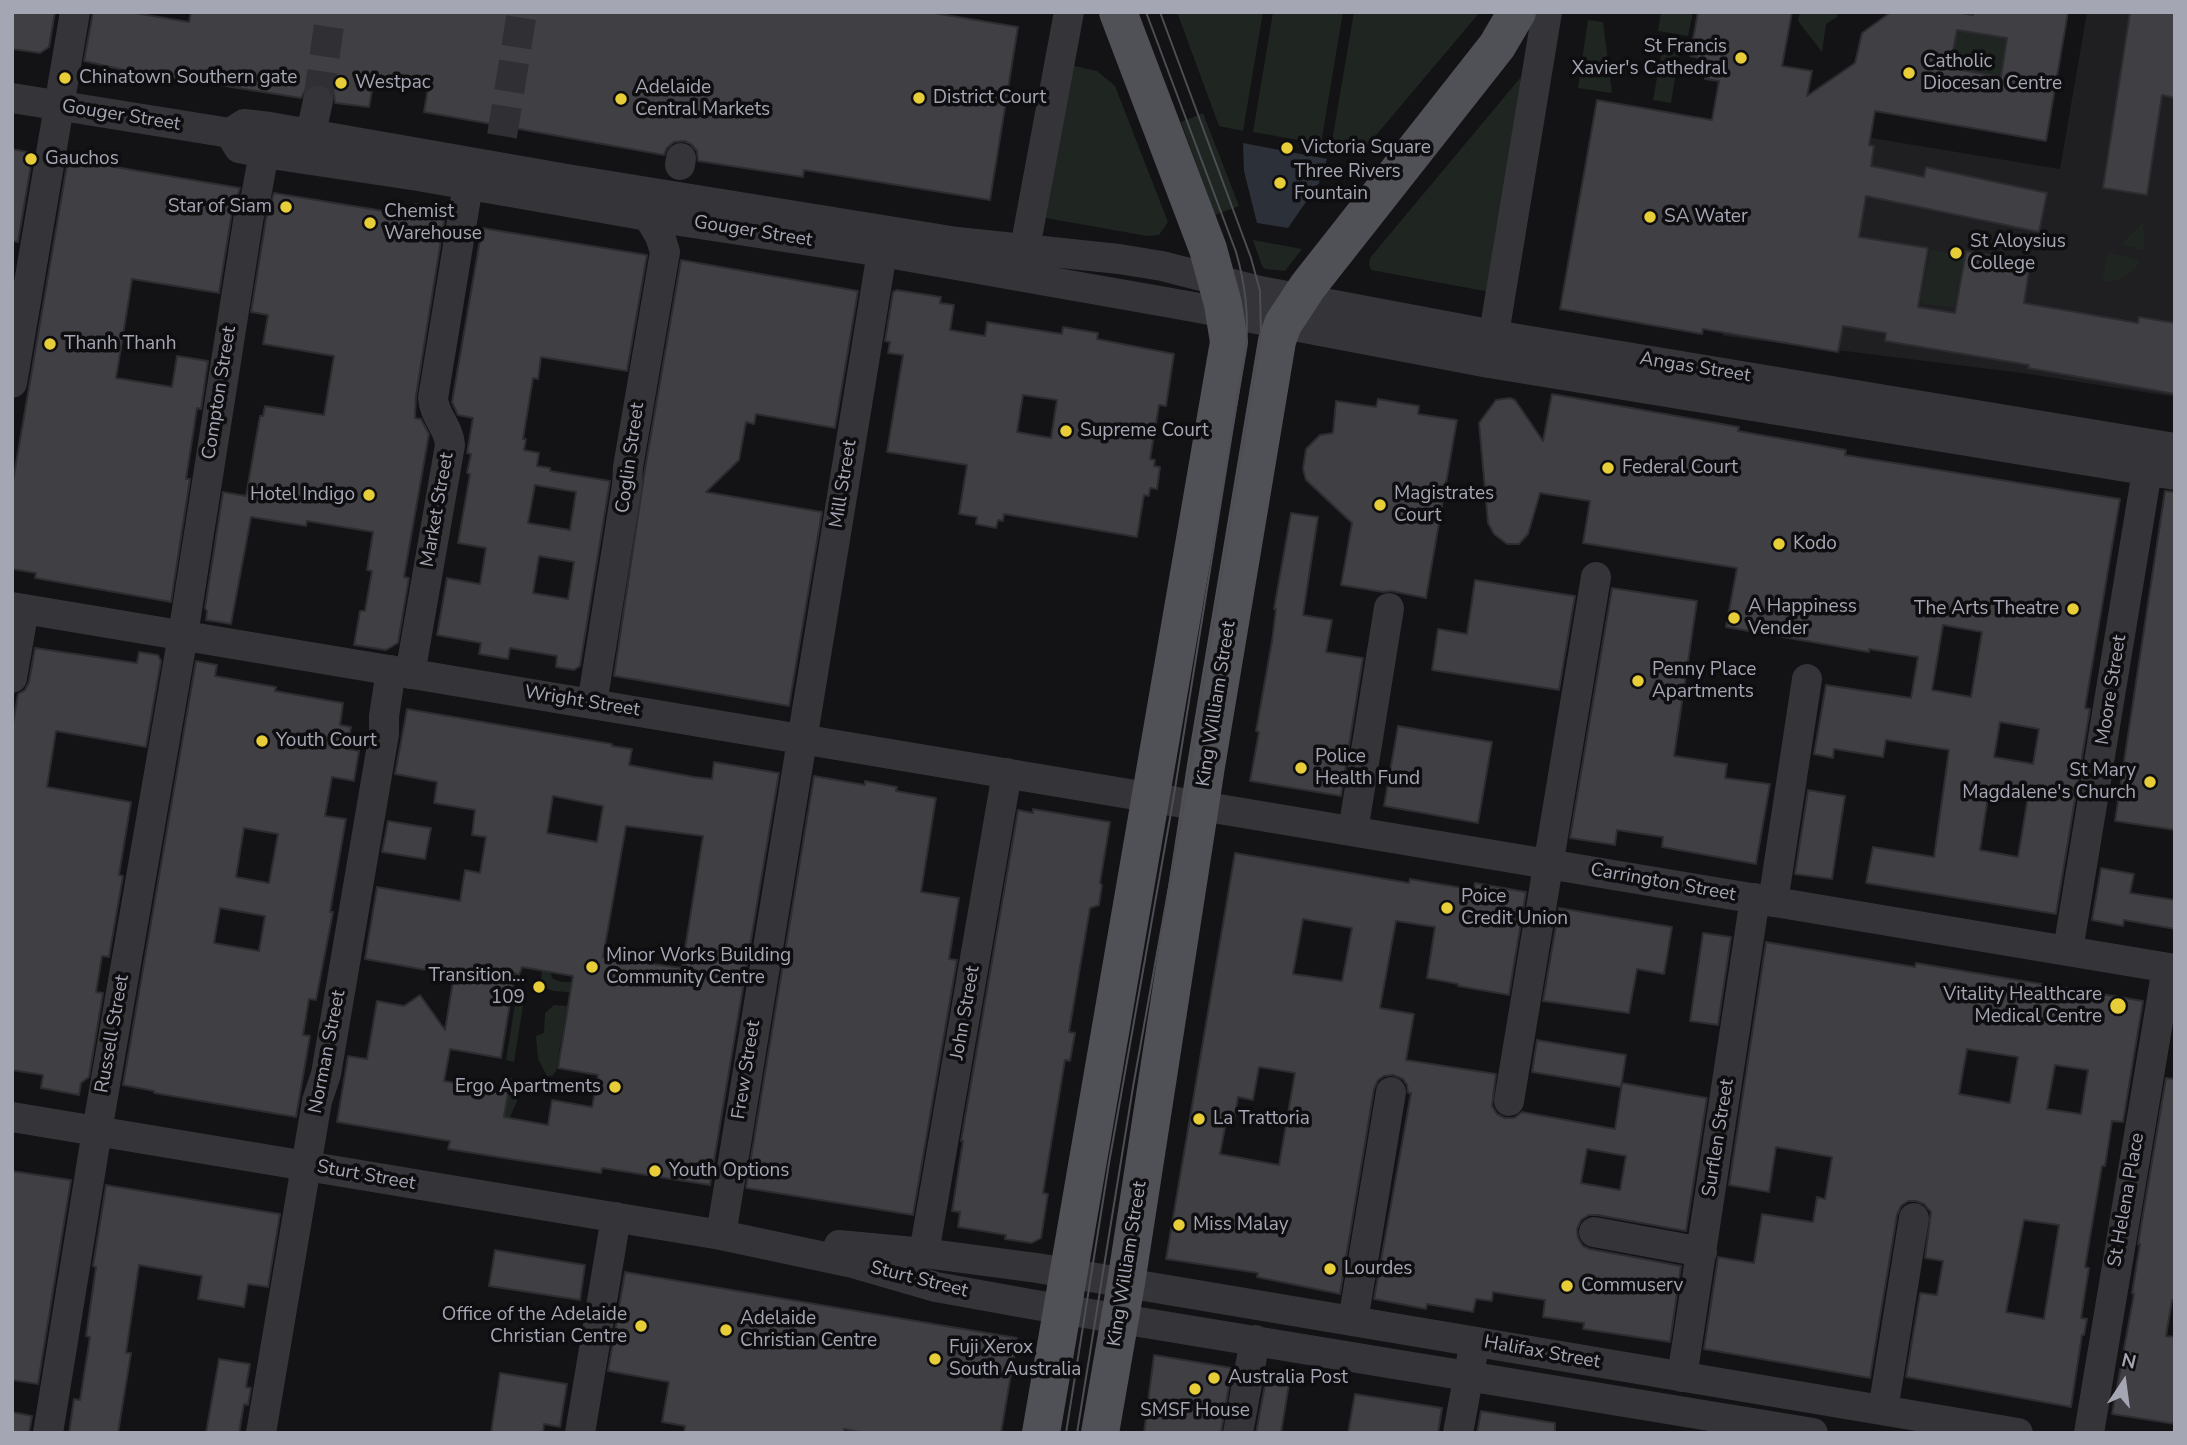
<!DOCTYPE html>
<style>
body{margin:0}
#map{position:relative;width:2187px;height:1445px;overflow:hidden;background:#131214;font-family:"Nunito Sans",sans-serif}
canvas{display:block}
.frame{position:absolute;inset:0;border:14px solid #a5a6b4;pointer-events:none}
.north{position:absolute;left:2089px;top:1347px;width:70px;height:70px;-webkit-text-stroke:5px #0e0d0f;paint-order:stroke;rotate:13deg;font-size:19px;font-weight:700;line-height:28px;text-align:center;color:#a5a6b4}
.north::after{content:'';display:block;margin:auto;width:24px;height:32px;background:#a5a6b4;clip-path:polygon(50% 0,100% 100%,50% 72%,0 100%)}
</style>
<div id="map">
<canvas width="2187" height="1445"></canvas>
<div class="frame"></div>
<div class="north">N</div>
</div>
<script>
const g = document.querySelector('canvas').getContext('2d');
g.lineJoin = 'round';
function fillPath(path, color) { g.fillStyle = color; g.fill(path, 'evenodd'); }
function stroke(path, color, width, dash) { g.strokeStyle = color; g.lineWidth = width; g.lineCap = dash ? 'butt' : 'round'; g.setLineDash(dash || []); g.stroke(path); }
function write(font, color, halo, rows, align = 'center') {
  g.font = font + ' "Nunito Sans",sans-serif'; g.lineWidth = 7; g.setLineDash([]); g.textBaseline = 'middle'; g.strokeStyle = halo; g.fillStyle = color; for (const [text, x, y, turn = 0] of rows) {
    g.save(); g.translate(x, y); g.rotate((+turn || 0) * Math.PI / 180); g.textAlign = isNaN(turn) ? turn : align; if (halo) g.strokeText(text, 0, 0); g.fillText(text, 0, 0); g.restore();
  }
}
fillPath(new Path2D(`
 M2087,12h88v385l-153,-24 -299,-37 39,-216 298,49z`), '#1f1e21');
fillPath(new Path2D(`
 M1177,12h86l-20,119 -24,-5z
 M1273,12h70l-22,132 -68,-12z
 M1354,12h126l-119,141 -30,-6z
 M1661,12h32l-5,24 -30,-5z
 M1800,12h38l-1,5 -11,7 -4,28 -24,-31z
 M1588,20l15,2 9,71 -34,-5z
 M1957,30l50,8 -6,39 -51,-9z
 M1662,50l17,3 -8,50 -18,-3z
 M1070,65l27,6 18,15 53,136 -9,13 -12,1 -101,-18z
 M1521,77l-31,215 -119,-22 -2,-5 1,-7z
 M1203,113l36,93 -24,9 -34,-93z
 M2143,223l2,27 -25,-5z
 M1253,240l49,9 -17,22 -20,-2 -3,-3z
 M1930,250l34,5 -10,53 -33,-5z
 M2108,252l32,8c-9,16 -20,22 -38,22z
 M554,961l-3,12 1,5c7,6 22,3 32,5l-7,10 -23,-2 -9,-3 -4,-7 1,-15z
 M516,998l8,1 -10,63 -8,-2z
 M554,1005l13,1 -11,65 -4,5h-5l-9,-17 -2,-23 8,-3 1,-20z
 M508,1077l9,3c6,16 -2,23 -7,38l-6,-1 5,-29 -6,-1z`), '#1f2621');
fillPath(new Path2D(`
 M1243,143l84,16 -8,24 -31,45 -31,-5 -13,-52z`), '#2b3039');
const building = new Path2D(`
 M12,12h43l-6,35 -9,6 -28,-4z
 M93,12h36l60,10 2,-10h737l90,15 -28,173 -186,-30 -1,7 -105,-16 -1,-10 -6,-7 -7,-3 -10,1 -7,6 -3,7 -240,-43 4,-24 -54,-9 -5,28 -34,-4 -1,-8 -4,-6 -9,-5 -9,1 -6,4 -5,9 -177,-28 -40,-9z
 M1698,12h94l-10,54 30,5 -5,25 48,-33 7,-30 29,-21h64l18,3v-3h95l-22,129 -171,-30 -6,34 5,1 -3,20 53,11 2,-10 121,26 -8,39 -173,-36 -7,41 69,11 -10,59 37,6 11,-62 50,9 -1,8 14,2 -5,33 114,20 1,-6 36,6v71l-147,-26 1,-3 -144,-24 1,-8 -43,-7 -5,26 -135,-23 -1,5 -142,-25 37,-209 115,20 7,-39 -14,-2 4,-19 -19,-4zM1957,30l50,8 -6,39 -51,-9z
 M2130,12h45v86l-13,-3 -15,100 -44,-7z
 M12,149l21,4 -15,89 -6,-1z
 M68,159l172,29 -8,24 -13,81 -87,-14 -8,50 -8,49 56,9 5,-31 31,5 -7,48 -4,-1 -11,71h4l-19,123 -136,-24 1,-5 -24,-4v-82z
 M274,193l140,23 1,-12 31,5 -30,187 -1,22 6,1 8,15 -25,143 5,1 -11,65 -12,7 -32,-5 6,-34h5l7,-40 -5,-1 6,-38 -66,-11 -1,5 -55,-9 -20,107 -25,-4 1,-9 -2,-3 18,-116 23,4 14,-80h3l2,-10 59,9 10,-59 -71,-12 5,-29 -17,-3 15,-93z
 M482,228l165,27 -20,116 -86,-14 -3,22 -5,-1 -10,61h3l-2,11 15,3 -2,13 13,2v3l60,10 -30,185 -6,4 -18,-3 1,-11 -47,-8 -2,11 -29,-5 2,-11 -44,-8 10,-57 33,6 6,-36 -28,-5 12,-69 -3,-1 4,-19 -4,-1 6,-35 -15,-3 -6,-13zM535,485l41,7 -6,38 -42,-7zM539,556l35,6 -6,37 -35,-6z
 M681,260l177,31 -23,137 -79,-14 -2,10 -8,-2 -7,38 -33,32 116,20 -33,194 -175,-30 31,-207z
 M897,290l44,7 -1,6 14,2 -4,25 35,6 2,-14 75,12 1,-7 35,6 -1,6 77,15 -8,52 -7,-1 -9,54 5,1 -1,6 6,1 -3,22 -7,-1 -1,8 -5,-1 -7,42 -133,-23 -1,7 -5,-1 -2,8 -20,-4 1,-7 -18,-3 8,-49 -80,-13 16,-97 -15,-2 2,-11 -5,-1 8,-49zM1023,395l34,5 -6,38 -34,-6z
 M1552,394l187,33 -1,4 108,19 -1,5 275,44 -35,209 5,1 -34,205 -190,-31 7,-36 61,10 15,-107 -63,-10 -3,17 -49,-8 -1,9 -19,-4 12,-69 85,13 7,-41 -49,-8v3l-143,-25 11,-59 -154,-25 7,-42 -50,-8 -12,41 -9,10h-12l-13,-10 -6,-11 -9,-100 17,-23 14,-2 5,2 28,41zM1943,625l39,7 -11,65 -39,-7zM2000,722l39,7 -6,35 -39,-7zM1989,790l39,7 -10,60 -38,-7z
 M1378,399l41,7 -1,8 39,6 -31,178 -35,-7 -8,1 -42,-7 11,-62 -46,-43 -3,-11 3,-20 14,-14 13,-2 3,-32 40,6z
 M2165,491l10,1v338l-60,-9z
 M1291,513l27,4 -15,98 29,5 -6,32 37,6 -22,138 -91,-15 9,-49 -3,-1 16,-90 4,-32h-2z
 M1475,580l100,16 -16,94 -127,-20 6,-41 29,5z
 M1612,588l85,13 -23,155 53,8 -2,14 45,6 -14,80 -94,-17 1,-10 -46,-7 -2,15 -45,-7z
 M35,648l102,15 2,-11 19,3 3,6 -15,86 -90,-16 -9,56 84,15 -12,73 4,1 -14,81 -7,-1 -6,36 7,1 -14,84 -8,6 -2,12 -38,-7 2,-13 -31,-5v-341l6,-35 7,-4 4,-8z
 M196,661l21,4 -2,11 61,11 -1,4 68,12 -3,22 11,2 -4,22 12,2 -5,30 -22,-4 -7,39 21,3 -16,93h3l-17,88 -7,-1 -6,36 7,1 -14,81 -142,-24v-2l-31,-6zM244,828l34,6 -9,49 -33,-6zM220,908l45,8 -6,35 -45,-8z
 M407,709l205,35v2l20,3 -3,16 65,12 18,2 2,-17 65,11 -69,412 -108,-17 -1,5 -97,-15 -56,-9 2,-8 -113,-19 11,-66 19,3 10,-58 27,5 16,-11 25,35 9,-55 -89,-16 12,-72 83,14 5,-31 15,3 6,-36 -14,-2 3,-25 -41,-7 3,-21 -42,-8zM553,796l50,10 -6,36 -50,-9zM626,826l77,10 -21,132 -79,-11zM522,967l51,9 -15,92 40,7 -6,32 -40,-7 -4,25 -44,-8 4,-25 -64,-11 6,-32 51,9 14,-85 4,2z
 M1398,726l94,16 -14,81 -94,-17z
 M814,776l51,9v-4l32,6 -1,4 40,7 -15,94 38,6 -10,61 8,1 -44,255 -167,-27z
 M1808,790l37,6 -13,83 -37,-5z
 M1033,809l77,13 -10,61 2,2 -3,20 -9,3 -21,124 6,1 -5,28 -5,-1 -22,133 5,1 -7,44 -9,5 -27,-4 1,-4 -48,-8 2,-15 -8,-1 11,-70h-2l57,-331 15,3z
 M388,821l43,7 -6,31 -43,-7z
 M1235,853l174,30 1,-4 64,11 1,-7 51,9 -17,103 -51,-9v-2l-31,-6 8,-51 -39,-6 -16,87 34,6 -8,46 90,14 -4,32 5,8 8,4h9l8,-6 93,17 7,-46 85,15 -21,133 -89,-16h-8l-8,5 -4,9 1,9 5,8 7,3 91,17 -11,76 -87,-13 1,-6 -41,-6 2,-17 -52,-8 -1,9 -16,-2 -3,13 -46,-8 -1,5 -52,-10 37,-206h-3l-1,-8 -4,-6 -10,-4 -9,1 -6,4 -4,9 -34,205 -83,-17 1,-4 -92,-14zM1303,919l49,9 -10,53 -49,-7zM1259,1067l36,6 -16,92 -59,-11 6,-32 8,1 4,-26 15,3zM1587,1149l39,7 -6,34 -39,-7z
 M2101,868l33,6 -4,19 45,7v29l-51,-9 -1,6 -31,-6z
 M1559,908l113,19 -8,47 -27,-5 -8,44 -86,-12z
 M1703,933l28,4 -13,88 -28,-4z
 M1766,942l149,25 1,-4 227,38 -20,121 -11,-1 -7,45h-3l-17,101 4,1 -8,50 6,1 -3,16h-2l-11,72 -165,-30 14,-84 17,2 6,-34 -18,-3 6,-46 -7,-8 -8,-3h-8l-7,5 -4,9 -27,163 -166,-29 14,-92 36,6 8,-49 51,8 4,-25 8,2 7,-42 -56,-10 -7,45 -40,-7zM1967,1049l51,8 -8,46 -51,-9zM2055,1065l33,5 -7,44 -34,-5zM2024,1220l35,5 -15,94 -38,-7z
 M1537,1040l89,15 -5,32 -89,-15z
 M2166,1078l9,1v222l-3,-1 -6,36 9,1v87l-63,-10 22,-120 -2,-1 8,-49h-2z
 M12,1171l59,9 -33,204 -26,-4z
 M106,1185l174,29 -12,73 -20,-3 -4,23 -46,-8 4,-23 -63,-11 -13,88h5l-13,80h-49l5,-34 6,1 10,-63 -4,-1 10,-69 -3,-1z
 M495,1250l90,15 -5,35 -91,-14z
 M625,1272l392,66 -16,95h-137l-20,-4v4h-160l1,-7 -23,-4 7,-40 -61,-11z
 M1154,1355l78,13 -11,65h-77z
 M219,1359l31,5 -4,23 5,1 -3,17 -4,-1 -5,29h-33z
 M500,1373l67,11 -7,43 -16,-3 -1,9h-52z
 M1266,1379l23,5 -8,49h-25z
 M1355,1394l87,14 -4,25h-90z
 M1481,1411l74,12v10h-78z
 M12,1412l20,4 -3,17h-17z`);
fillPath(building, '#3f3f44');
stroke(building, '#2d2c30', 2);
stroke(new Path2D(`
 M318,101l13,-89
 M502,136l20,-124`), '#303034', 30, [30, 15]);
stroke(new Path2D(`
 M12,98l218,35 14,-9 26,3 297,52 390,63 162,17 43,7 98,25 234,44 681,113
 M230,133l9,15 25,5 154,23 230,40 234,36 306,54 301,57 686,112
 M311,133l7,-32
 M680,165l1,-7
 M1039,261l-14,-13 44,-236
 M1491,352l56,-340
 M12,383l63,-371
 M12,607l2163,362
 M410,674l40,-229c-1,-18 -16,-29 -17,-47l35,-213
 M12,678l12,-69
 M592,704l35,-219 1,-18 37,-215 -5,-16 -12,-20
 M1353,831l36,-223
 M1773,902l34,-223
 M2068,950l79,-479
 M1509,1101l87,-524
 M12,1117l709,118 132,28 83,24 94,17 783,129
 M1594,1232l108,20
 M721,1235l164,-1001
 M839,1245l85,8 113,15 981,165
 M924,1253l83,-480
 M1353,1321l38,-229
 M1682,1377l73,-479
 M1883,1410l31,-192
 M48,1433l49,-302 86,-496 66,-420 7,-19 8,-43
 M261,1433l56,-332 9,-27 58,-340v-18l7,-46
 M580,1433l36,-216
 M1238,1433l17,-93
 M1458,1433l14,-76
 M2089,1433l78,-465`), '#343439', 30);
stroke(new Path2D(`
 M1041,1433l188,-1091 -6,-38 -15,-55 -90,-237
 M1100,1433l26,-150 80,-517 71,-425 6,-17 25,-38 189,-240 20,-34`), '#505057', 38);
stroke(new Path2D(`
 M1066,1433l43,-270 64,-362 73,-456c3,-33 -1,-62 -10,-93l-90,-240
 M1077,1433l56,-346 51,-284 77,-468 -1,-44 -9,-33 -91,-246`), '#4d4d54', 2);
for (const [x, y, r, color] of [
 [1741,58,7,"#e7cd37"],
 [1909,73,7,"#e7cd37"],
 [65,78,7,"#e7cd37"],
 [341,83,7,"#e7cd37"],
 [919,98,7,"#e7cd37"],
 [621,99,7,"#e7cd37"],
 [1287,148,7,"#e7cd37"],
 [31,159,7,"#e7cd37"],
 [1280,183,7,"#e7cd37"],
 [286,207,7,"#e7cd37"],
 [1650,217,7,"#e7cd37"],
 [370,223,7,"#e7cd37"],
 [1956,253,7,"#e7cd37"],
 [50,344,7,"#e7cd37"],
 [1066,431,7,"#e7cd37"],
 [1608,468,7,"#e7cd37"],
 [369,495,7,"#e7cd37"],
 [1380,505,7,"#e7cd37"],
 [1779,544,7,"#e7cd37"],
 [2073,609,7,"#e7cd37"],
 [1734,618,7,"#e7cd37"],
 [1638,681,7,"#e7cd37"],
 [262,741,7,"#e7cd37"],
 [1301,768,7,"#e7cd37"],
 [2150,782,7,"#e7cd37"],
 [1447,908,7,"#e7cd37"],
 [592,967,7,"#e7cd37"],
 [539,987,7,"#e7cd37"],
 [2118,1006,9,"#e7cd37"],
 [615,1087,7,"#e7cd37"],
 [1199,1119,7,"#e7cd37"],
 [655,1171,7,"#e7cd37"],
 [1179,1225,7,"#e7cd37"],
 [1330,1269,7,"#e7cd37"],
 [1567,1286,7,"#e7cd37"],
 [641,1326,7,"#e7cd37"],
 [726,1330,7,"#e7cd37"],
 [935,1359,7,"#e7cd37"],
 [1214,1378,7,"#e7cd37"],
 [1195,1389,7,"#e7cd37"]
]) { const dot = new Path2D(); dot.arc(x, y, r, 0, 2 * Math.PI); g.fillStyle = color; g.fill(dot); stroke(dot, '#0e0d0f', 2.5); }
write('19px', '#a5a6b4', '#0e0d0f', [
 ["St Francis",1727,47,"right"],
 ["Xavier's Cathedral",1727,69,"right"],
 ["Catholic",1923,62],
 ["Diocesan Centre",1923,84],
 ["Chinatown Southern gate",79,78],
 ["Westpac",355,83],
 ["Adelaide",635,88],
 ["Central Markets",635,110],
 ["District Court",933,98],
 ["Victoria Square",1301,148],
 ["Gauchos",45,159],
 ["Three Rivers",1294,172],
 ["Fountain",1294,194],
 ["Star of Siam",272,207,"right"],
 ["Chemist",384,212],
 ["Warehouse",384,234],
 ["SA Water",1664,217],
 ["St Aloysius",1970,242],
 ["College",1970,264],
 ["Thanh Thanh",64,344],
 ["Supreme Court",1080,431],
 ["Federal Court",1622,468],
 ["Magistrates",1394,494],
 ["Court",1394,516],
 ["Hotel Indigo",355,495,"right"],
 ["Kodo",1793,544],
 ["A Happiness",1748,607],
 ["Vender",1748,629],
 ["The Arts Theatre",2059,609,"right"],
 ["Penny Place",1652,670],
 ["Apartments",1652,692],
 ["Youth Court",276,741],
 ["Police",1315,757],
 ["Health Fund",1315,779],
 ["St Mary",2136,771,"right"],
 ["Magdalene's Church",2136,793,"right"],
 ["Poice",1461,897],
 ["Credit Union",1461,919],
 ["Minor Works Building",606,956],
 ["Community Centre",606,978],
 ["Transition...",525,976,"right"],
 ["109",525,998,"right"],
 ["Vitality Healthcare",2102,995,"right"],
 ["Medical Centre",2102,1017,"right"],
 ["Ergo Apartments",601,1087,"right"],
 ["La Trattoria",1213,1119],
 ["Youth Options",669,1171],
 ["Miss Malay",1193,1225],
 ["Lourdes",1344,1269],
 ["Commuserv",1581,1286],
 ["Office of the Adelaide",627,1315,"right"],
 ["Christian Centre",627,1337,"right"],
 ["Adelaide",740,1319],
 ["Christian Centre",740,1341],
 ["Fuji Xerox",949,1348],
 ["South Australia",949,1370],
 ["Australia Post",1228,1378],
 ["SMSF House",1195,1411,"center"]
], 'left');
write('19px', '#a5a6b4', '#0e0d0f', [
 ["Gouger Street",121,116,9],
 ["Gouger Street",753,232,9],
 ["Angas Street",1695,368,9],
 ["Compton Street",220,393,-81],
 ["Coglin Street",631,458,-82],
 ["Mill Street",844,484,-81],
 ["Market Street",438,510,-80],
 ["Moore Street",2112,690,-81],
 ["Wright Street",582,702,9],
 ["King William Street",1217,704,-81],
 ["Carrington Street",1663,883,10],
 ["John Street",966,1013,-80],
 ["Russell Street",113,1034,-80],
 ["Norman Street",328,1052,-79],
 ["Frew Street",747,1070,-81],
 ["Surflen Street",1719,1138,-81],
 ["Sturt Street",366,1176,10],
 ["St Helena Place",2127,1200,-80],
 ["King William Street",1128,1264,-81],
 ["Sturt Street",919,1280,14],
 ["Halifax Street",1542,1353,10]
]);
</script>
